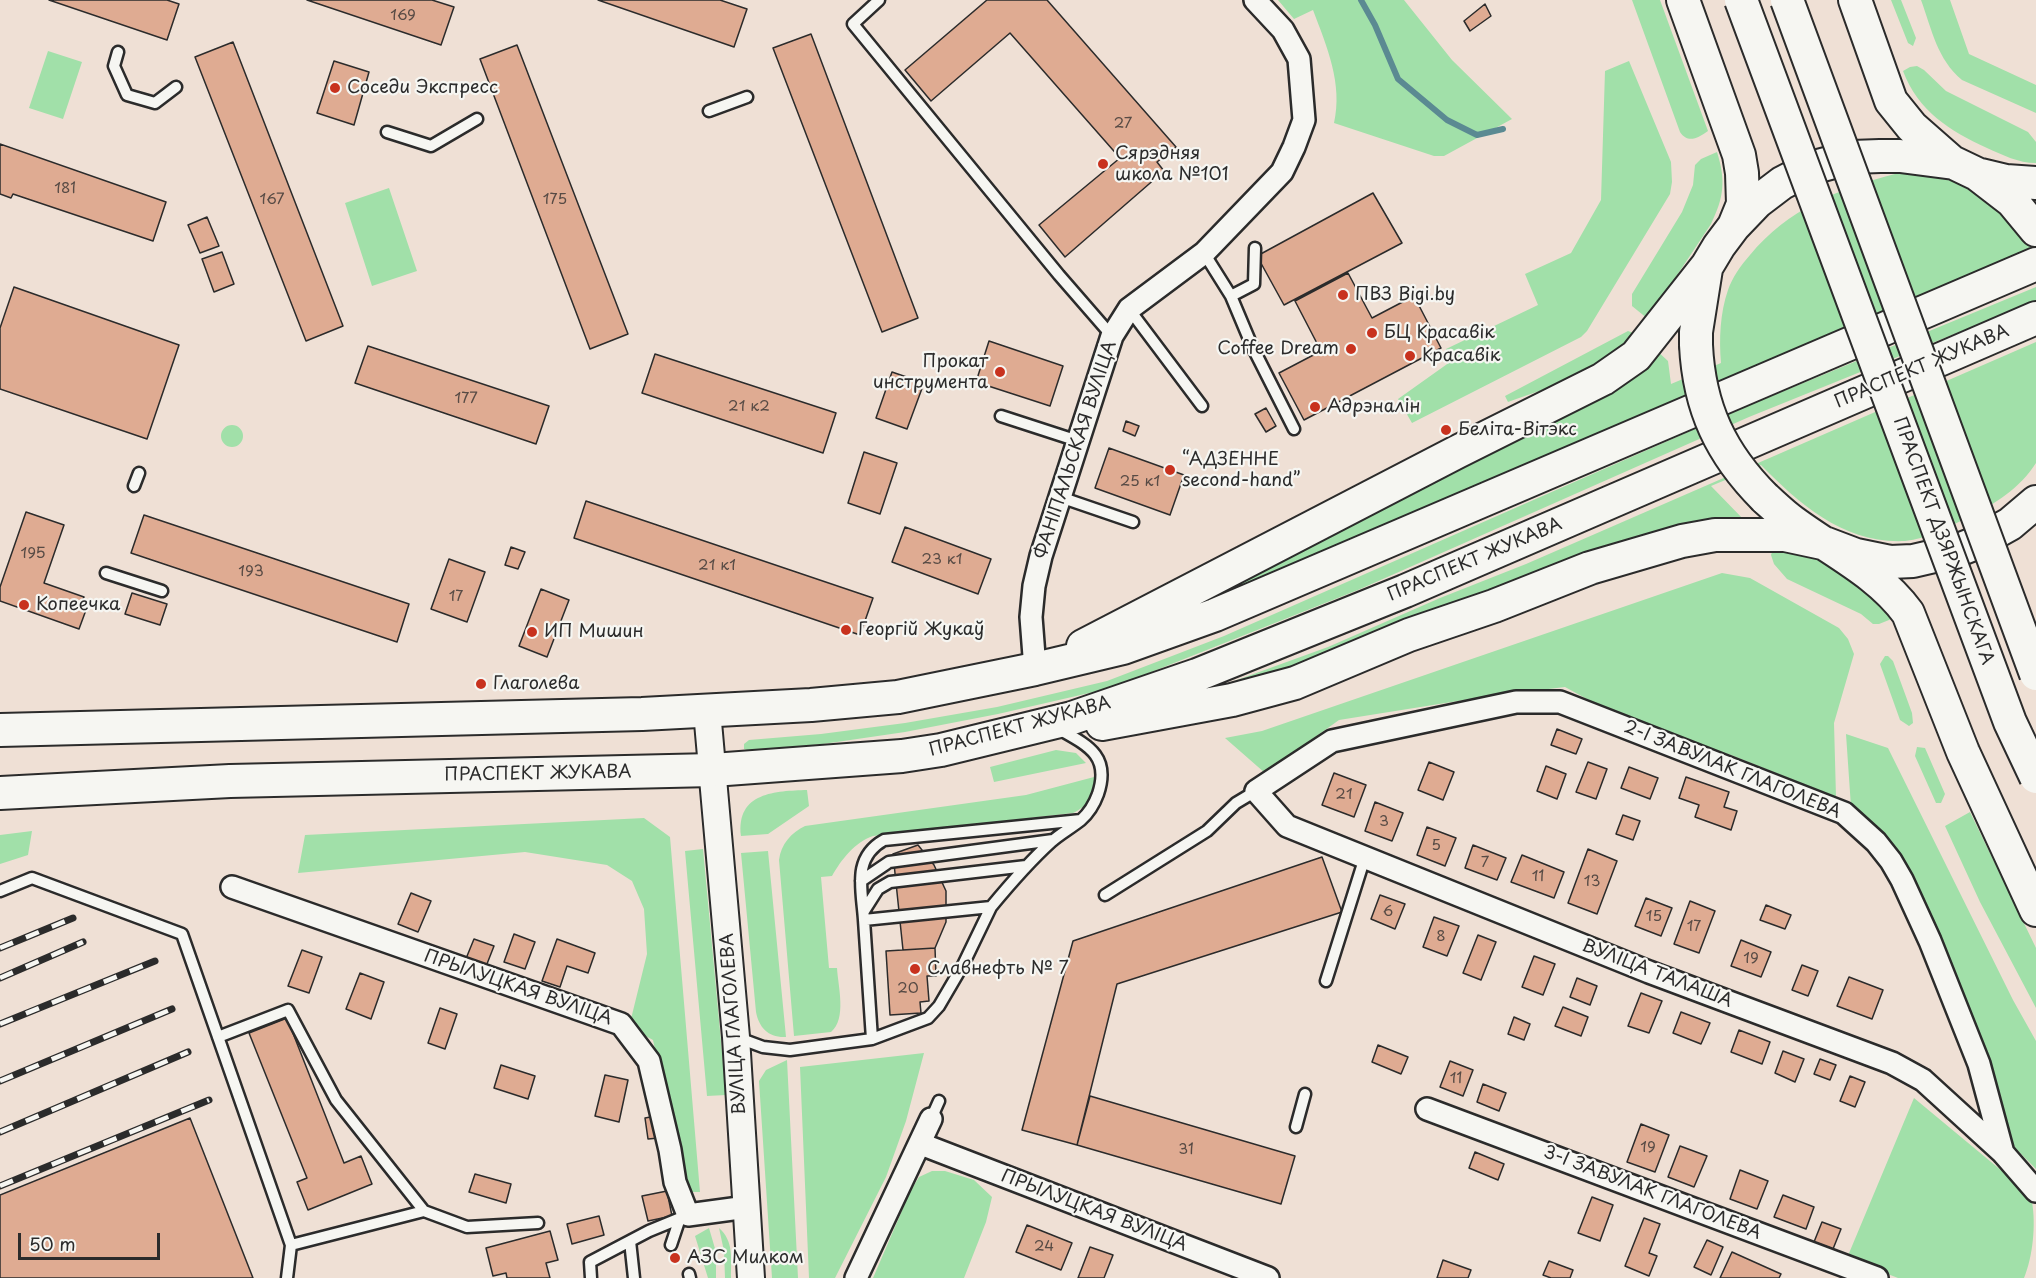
<!DOCTYPE html>
<meta charset="utf-8">
<style>
body{margin:0}
#map{position:relative;width:2036px;height:1278px;overflow:hidden;background:#efe0d5;font-family:"Playpen Sans",sans-serif}
canvas{display:block}
.scale{position:absolute;left:18px;top:1233px;width:142px;height:27px;box-sizing:border-box;border:3px solid #2b2b2b;border-top:0;padding-left:8px;font-size:18px;line-height:21px;white-space:nowrap;color:#2b2b2b;-webkit-text-stroke:4px #f6f6f2;paint-order:stroke}
</style>
<div id="map">
<canvas width="2036" height="1278"></canvas>
<div class="scale">50 m</div>
</div>
<script>
const g = document.querySelector('canvas').getContext('2d');
g.lineJoin = 'round';
function fillPath(path, color) { g.fillStyle = color; g.fill(path, 'evenodd'); }
function stroke(path, color, width, dash) { g.strokeStyle = color; g.lineWidth = width; g.lineCap = dash ? 'butt' : 'round'; g.setLineDash(dash || []); g.stroke(path); }
function write(font, color, halo, rows, align = 'center') {
  g.font = font + ' "Playpen Sans",sans-serif'; g.lineWidth = 4.5; g.setLineDash([]); g.textBaseline = 'middle'; g.strokeStyle = halo; g.fillStyle = color; for (const [text, x, y, turn = 0] of rows) {
    g.save(); g.translate(x, y); g.rotate((+turn || 0) * Math.PI / 180); g.textAlign = isNaN(turn) ? turn : align; if (halo) g.strokeText(text, 0, 0); g.fillText(text, 0, 0); g.restore();
  }
}
fillPath(new Path2D(`
 M1278,0h126l48,60 60,59 -68,37h-10l-100,-33c9,-39 -7,-76 -21,-113l-19,9z
 M1632,0h28l48,131c-10,7 -20,13 -28,1z
 M1891,0h10l15,38 -3,8 -5,-3z
 M1921,0h29l19,54 67,31v28l-74,-33c-25,-21 -30,-50 -41,-80z
 M48,51l34,11 -19,57 -34,-11z
 M1629,61l42,101 1,20 -2,12 -83,137 -6,6 -169,86 -14,-24 52,-37 -4,-13 92,-44 -13,-31 46,-21 30,-53 4,-129z
 M1917,66l7,4 22,21 82,41 8,10v21c-18,0 -33,-8 -49,-15 -37,-17 -69,-37 -84,-77l7,-4z
 M1717,152c9,29 7,45 -6,72l-63,95 -16,-13v-12l50,-82 11,-27 2,-20 6,-6z
 M1895,174h23l32,5 15,4 71,53v13l-835,355 -3,-7 457,-248 13,12 3,23 50,-21c-2,-24 -1,-50 7,-73 4,-12 13,-25 22,-35 37,-45 89,-67 145,-81z
 M389,188l28,83 -45,15 -27,-83z
 M2036,287v14l-287,116 -391,173 -247,98 -113,26 -93,18 -82,12 -73,7 -6,-2v-5l5,-4 72,-6 84,-11 92,-16 110,-26 117,-45 521,-229z
 M1628,331l8,3c-29,38 -84,52 -128,68l-3,-6z
 M2036,342v121c-16,25 -41,41 -67,54 -19,9 -42,22 -64,24 -60,3 -105,-36 -144,-76l-50,21 34,35 -505,168 -25,-1 113,-41 112,-49 86,-34z
 M221 436a11 11 0 1 1 22 0a11 11 0 1 1-22 0Z
 M1774,546l54,16 43,25 23,31 -15,6h-6l-12,-10 -74,-35 -13,-15 -3,-9z
 M1722,573l28,5 89,50 9,11 6,15 -20,69 2,74 -105,-42 -93,-28 -73,-40 -82,10 -144,23 -74,53 -40,-35 37,-7z
 M1885,656h3l5,5 19,52 1,10 -4,3 -9,-6 -20,-56z
 M1846,734l42,14 125,252 23,41v128l-28,-28 -36,-115 -121,-219z
 M1917,747l8,1 20,46 -4,9h-5l-21,-47z
 M1056,750l20,3 10,10 -92,19 -4,-15z
 M1094,777c2,18 -6,29 -21,36l-200,23c-18,6 -32,24 -41,40l-11,1 8,91h8c1,18 10,51 -6,64l-37,4 -15,-176c2,-16 12,-27 26,-34l221,-31z
 M807,790l2,16 -41,28 -27,2c-5,-44 35,-45 66,-46z
 M1970,812l66,136v60l-56,-106 -35,-76z
 M644,818l26,19 30,355h-14l-33,-152 -24,-13 18,-73 -3,-45 -12,-28 -25,-16 -82,-13 -227,21 7,-38z
 M32,831l-4,24 -28,9v-29z
 M703,849l23,246 -19,1 -22,-245z
 M768,851l18,186c-17,1 -27,-9 -30,-25l-15,-159z
 M924,1053l-18,68 -20,56 -51,101h-26l-9,-211z
 M787,1060l11,218h-26l-13,-197 7,-11z
 M1914,1098l106,88c4,5 9,10 12,16 4,22 1,55 -8,76h-126l-51,-20z
 M932,1171h13l29,9 18,17 -6,25 -22,56h-91l37,-86 9,-15z
 M709,1228l7,24v26h-8l-13,-42z
 M719,1228c15,13 12,31 12,50h-6l-1,-27z`), '#a1e0a9');
stroke(new Path2D(`
 M1361,0l14,25 23,54 49,41 30,15 26,-6`), '#5b8a92', 6);
const building = new Path2D(`
 M49,0h118l12,4 -12,36z
 M307,0h125l22,7 -13,38z
 M598,0h122l27,9 -13,38z
 M987,0h60l129,147 -19,15 7,9 -99,86 -26,-32 81,-67 -110,-125 -79,68 -26,-31z
 M1485,4l6,12 -21,15 -6,-10z
 M811,34l107,284 -36,14 -109,-284z
 M233,42l110,284 -37,15 -111,-284z
 M517,45l111,289 -38,15 -110,-290z
 M334,61l35,11 -15,53 -37,-12z
 M0,144l166,58 -13,39 -140,-47 -2,4 -11,-4z
 M1373,193l29,50 -118,62 -27,-49z
 M207,217l12,29 -19,7 -12,-28z
 M222,252l12,32 -20,8 -12,-33z
 M1348,273l24,45 42,-22 27,52 -137,72 -25,-47 42,-22 -26,-50z
 M14,287l165,58 -32,94 -147,-50v-61z
 M989,341l74,25 -13,40 -74,-24z
 M368,346l181,60 -13,38 -181,-61z
 M655,354l181,59 -13,40 -181,-60z
 M892,372l32,11 -17,46 -31,-11z
 M1266,408l10,18 -10,6 -11,-18z
 M1126,421l13,5 -4,10 -12,-5z
 M1109,448l75,27 -14,40 -75,-27z
 M864,452l33,11 -17,51 -32,-11z
 M586,501l287,97 -13,37 -286,-97z
 M26,512l38,13 -20,58 40,14 -4,11 6,2 -7,19 -79,-28v-14z
 M144,515l265,89 -12,38 -266,-89z
 M905,527l86,32 -13,35 -86,-32z
 M511,547l14,5 -7,17 -13,-4z
 M449,559l36,13 -18,50 -36,-13z
 M541,589l28,11 -22,57 -28,-11z
 M132,593l35,11 -7,21 -35,-11z
 M1557,729l25,10 -6,15 -25,-9z
 M1429,762l25,10 -11,28 -25,-10z
 M1588,762l19,7 -11,30 -20,-7z
 M1546,766l20,8 -9,25 -20,-8z
 M1629,767l29,11 -8,21 -29,-11z
 M1334,773l32,12 -12,32 -32,-12z
 M1686,777l43,15 -5,15 13,4 -6,19 -36,-13 4,-12 -20,-7z
 M1375,802l28,11 -11,28 -27,-10z
 M1623,815l17,6 -7,19 -17,-6z
 M1427,827l29,11 -11,28 -28,-11z
 M918,845l16,20 12,26v31l-11,26 -32,2 -10,-96z
 M1473,845l33,13 -9,22 -32,-12z
 M1588,849l29,12 -20,53 -29,-11z
 M1522,855l42,17 -10,26 -43,-16z
 M1322,857l20,55 -225,72 -40,161 -55,-15 51,-189z
 M411,893l20,8 -13,31 -20,-8z
 M1380,895l25,9 -10,25 -24,-10z
 M1646,898l26,10 -11,28 -26,-10z
 M1690,901l25,10 -16,42 -25,-9z
 M1766,905l25,10 -6,14 -25,-9z
 M1434,917l25,9 -12,30 -24,-9z
 M514,934l21,8 -10,27 -21,-7z
 M1478,935l18,7 -15,38 -18,-7z
 M474,939l20,7 -9,23 -20,-8z
 M557,939l38,14 -7,20 -21,-7 -7,21 -18,-6z
 M1741,940l30,12 -10,25 -30,-11z
 M935,948l1,28h-9l2,25 -9,1 1,11 -31,2 -4,-64z
 M302,950l20,7 -13,36 -21,-7z
 M1534,956l21,8 -12,31 -21,-8z
 M1802,965l16,6 -10,25 -16,-6z
 M360,973l24,9 -13,37 -25,-10z
 M1849,977l34,13 -11,29 -35,-13z
 M1577,978l20,8 -7,19 -20,-8z
 M1641,993l21,8 -13,32 -21,-7z
 M1563,1007l25,10 -7,19 -26,-10z
 M440,1008l17,6 -12,35 -17,-6z
 M1681,1012l29,11 -9,21 -28,-11z
 M1514,1017l16,7 -6,16 -16,-6z
 M287,1018l57,145 17,-7 11,28 -64,26 -11,-28 10,-4 -58,-145z
 M1739,1030l31,12 -8,22 -31,-12z
 M1378,1045l30,12 -7,17 -29,-12z
 M1783,1051l21,8 -9,23 -20,-9z
 M1820,1059l16,6 -6,15 -16,-6z
 M1450,1061l23,9 -10,26 -23,-9z
 M501,1065l34,11 -7,23 -34,-11z
 M605,1075l23,5 -9,42 -24,-6z
 M1850,1076l15,6 -10,25 -15,-6z
 M1483,1084l23,9 -7,18 -22,-9z
 M1090,1096l205,60 -14,48 -204,-59z
 M656,1116l3,22 -11,1 -3,-21z
 M190,1118l63,160h-253v-83z
 M1641,1124l28,11 -14,37 -28,-10z
 M1680,1146l27,10 -13,31 -26,-10z
 M1475,1152l29,12 -6,16 -29,-12z
 M1740,1170l28,11 -11,28 -27,-10z
 M475,1174l36,10 -5,19 -37,-11z
 M667,1191l5,25 -24,5 -6,-25z
 M1783,1195l31,12 -8,22 -32,-12z
 M1592,1197l21,8 -13,36 -22,-8z
 M599,1216l5,19 -32,9 -5,-20z
 M1644,1218l16,6 -11,29 8,3 -8,20 -24,-10z
 M1822,1222l19,7 -8,20 -19,-7z
 M1027,1225l45,18 -11,27 -45,-18z
 M550,1231l8,29 -12,3 4,15h-43l-1,-5 -13,3 -7,-28z
 M1707,1240l16,7 -12,28 -17,-8z
 M1090,1247l23,8 -9,23h-26z
 M1732,1252l49,22 -2,4h-59z
 M1443,1260l28,10 -3,8h-31z
 M1549,1261l24,9 -3,8h-19l-8,-3z`);
fillPath(building, '#dfab92');
stroke(building, '#2b2b2b', 1.5);
const service = new Path2D(`
 M879,0l-26,24 206,251 53,61
 M118,52l-4,14 13,29 28,8 21,-16
 M709,111l38,-14
 M387,132l44,14 46,-27
 M1204,253l27,43 21,50 42,83
 M1231,296l23,-12 1,-36
 M1129,309l73,97
 M1001,416l77,25
 M134,486l5,-13
 M1060,497l73,25
 M106,573l56,18
 M861,881l28,-19 164,-22
 M0,891l32,-13 150,56 109,311 133,-34 43,16 71,-4
 M1105,895l102,-64 29,-28 20,-12
 M864,911l14,-22 12,-7 136,-16
 M864,920c-2,-31 -12,-62 20,-80l197,-20
 M1326,981l39,-124
 M218,1037l70,-27 48,90 88,111
 M736,1037l27,10 27,3 82,-11 56,-21 11,-12 24,-41 28,-58
 M872,1039l-8,-119 127,-13c19,-23 38,-45 60,-65 9,-8 20,-14 30,-22 9,-8 13,-15 17,-26 13,-39 -11,-49 -41,-66
 M931,1119l8,-18
 M1296,1127l9,-33
 M630,1241l4,37
 M671,1245l8,-24
 M689,1274l1,4
 M287,1278l4,-33
 M591,1278l-1,-16 59,-31 39,-16`);
const minor = new Path2D(`
 M1035,669l-4,-52 3,-31 7,-30 71,-220 17,-27 75,-56 78,-81 12,-25 10,-27 -5,-61 -16,-29 -28,-30
 M232,887l389,137 28,37 21,89 5,32 13,33 59,-8
 M1427,1109l450,169
 M921,1144l347,134
 M2003,1153l-24,-89 -49,-123 -28,-61 -11,-19 -15,-19 -32,-29 -284,-111h-44l-184,39 -76,50 31,35 362,146 243,91 31,17 80,73 33,38
 M856,1278l75,-159`);
const tertiary = new Path2D(`
 M707,711l29,326 15,241`);
const primary = new Path2D(`
 M1683,0l56,155 3,18 1,31 -9,22
 M1855,0l36,101 21,26 41,36
 M1981,175l25,6 30,2
 M1696,345v-13l10,-63
 M1765,498c9,8 18,17 28,24 39,29 86,51 115,91l55,139 73,158
 M1083,646l374,-194 146,-73 33,-23 71,-90 12,-20 15,-20 23,-24 25,-19 29,-15 41,-11 28,-1h20l54,7 23,11 35,27 24,29
 M1102,724l130,-24 63,-17 114,-48 85,-29 96,-38 92,-27 33,-6h70l42,9 29,11 34,7 23,-1 43,-10 20,-8 34,-19 26,-22
 M0,730l642,-16 169,-9 87,-8 137,-28 88,-21 92,-33 821,-351
 M0,793l230,-12 483,-11 189,-14 39,-6 131,-32 125,-43 208,-84 631,-273`);
stroke(service, '#2b2b2b', 15);
stroke(minor, '#2b2b2b', 26);
stroke(tertiary, '#2b2b2b', 30);
stroke(primary, '#2b2b2b', 36);
stroke(service, '#f6f6f2', 10);
stroke(minor, '#f6f6f2', 21);
stroke(tertiary, '#f6f6f2', 26);
stroke(primary, '#f6f6f2', 32);
const rail = new Path2D(`
 M0,948l73,-30
 M0,978l83,-36
 M0,1024l155,-63
 M0,1081l172,-72
 M0,1132l188,-80
 M0,1186l209,-86`);
stroke(rail, '#2b2b2b', 7);
stroke(rail, '#f6f6f2', 4.5, [14]);
const primaryBridge = new Path2D(`
 M1741,0l269,722 26,55
 M1787,0l249,674
 M1696,345c3,63 25,109 69,153`);
stroke(primaryBridge, '#2b2b2b', 36, []);
stroke(primaryBridge, '#f6f6f2', 32);
for (const [x, y, r, color] of [
 [335,88,6,"#c8321e"],
 [1103,164,6,"#c8321e"],
 [1343,295,6,"#c8321e"],
 [1372,333,6,"#c8321e"],
 [1351,349,6,"#c8321e"],
 [1410,356,6,"#c8321e"],
 [1000,372,6,"#c8321e"],
 [1315,407,6,"#c8321e"],
 [1446,430,6,"#c8321e"],
 [1170,470,6,"#c8321e"],
 [24,605,6,"#c8321e"],
 [846,630,6,"#c8321e"],
 [532,632,6,"#c8321e"],
 [481,684,6,"#c8321e"],
 [915,969,6,"#c8321e"],
 [675,1258,6,"#c8321e"]
]) { const dot = new Path2D(); dot.arc(x, y, r, 0, 2 * Math.PI); g.fillStyle = color; g.fill(dot); stroke(dot, '#f6f6f2', 2); }
write('15px', '#584b45', null, [
 ["169",403,16],
 ["27",1123,124],
 ["181",65,189],
 ["167",272,200],
 ["175",555,200],
 ["177",466,399],
 ["21 к2",749,407],
 ["25 к1",1140,482],
 ["195",33,554],
 ["23 к1",942,560],
 ["21 к1",717,566],
 ["193",251,572],
 ["17",456,597],
 ["21",1344,795],
 ["3",1384,822],
 ["5",1436,846],
 ["7",1485,863],
 ["11",1538,877],
 ["13",1592,882],
 ["6",1388,912],
 ["15",1654,917],
 ["17",1694,927],
 ["8",1441,937],
 ["19",1751,959],
 ["20",908,989],
 ["11",1456,1079],
 ["19",1648,1148],
 ["31",1186,1150],
 ["24",1044,1247]
]);
write('18px', '#2b2b2b', '#f6f6f2', [
 ["Соседи Экспресс",347,88],
 ["Сярэдняя",1115,154],
 ["школа №101",1115,175],
 ["ПВЗ Bigi.by",1355,295],
 ["БЦ Красавік",1384,333],
 ["Coffee Dream",1339,349,"right"],
 ["Красавік",1422,356],
 ["Прокат",988,362,"right"],
 ["инструмента",988,383,"right"],
 ["Адрэналін",1327,407],
 ["Беліта-Вітэкс",1458,430],
 ["“АДЗЕННЕ",1182,460],
 ["second-hand”",1182,481],
 ["Копеечка",36,605],
 ["Георгій Жукаў",858,630],
 ["ИП Мишин",544,632],
 ["Глаголева",493,684],
 ["Славнефть № 7",927,969],
 ["АЗС Милком",687,1258]
], 'left');
write('18px', '#2b2b2b', '#f6f6f2', [
 ["ПРАСПЕКТ ЖУКАВА",1922,367,-23],
 ["ФАНІПАЛЬСКАЯ ВУЛІЦА",1076,450,-72],
 ["ПРАСПЕКТ ДЗЯРЖЫНСКАГА",1943,541,70],
 ["ПРАСПЕКТ ЖУКАВА",1475,560,-23],
 ["ПРАСПЕКТ ЖУКАВА",1020,727,-15],
 ["2-І ЗАВУЛАК ГЛАГОЛЕВА",1732,770,22],
 ["ПРАСПЕКТ ЖУКАВА",538,774,-1],
 ["ВУЛІЦА ТАЛАША",1657,974,21],
 ["ПРЫЛУЦКАЯ ВУЛІЦА",518,988,19],
 ["ВУЛІЦА ГЛАГОЛЕВА",734,1024,-94],
 ["3-І ЗАВУЛАК ГЛАГОЛЕВА",1652,1193,21],
 ["ПРЫЛУЦКАЯ ВУЛІЦА",1094,1211,21]
]);
</script>
